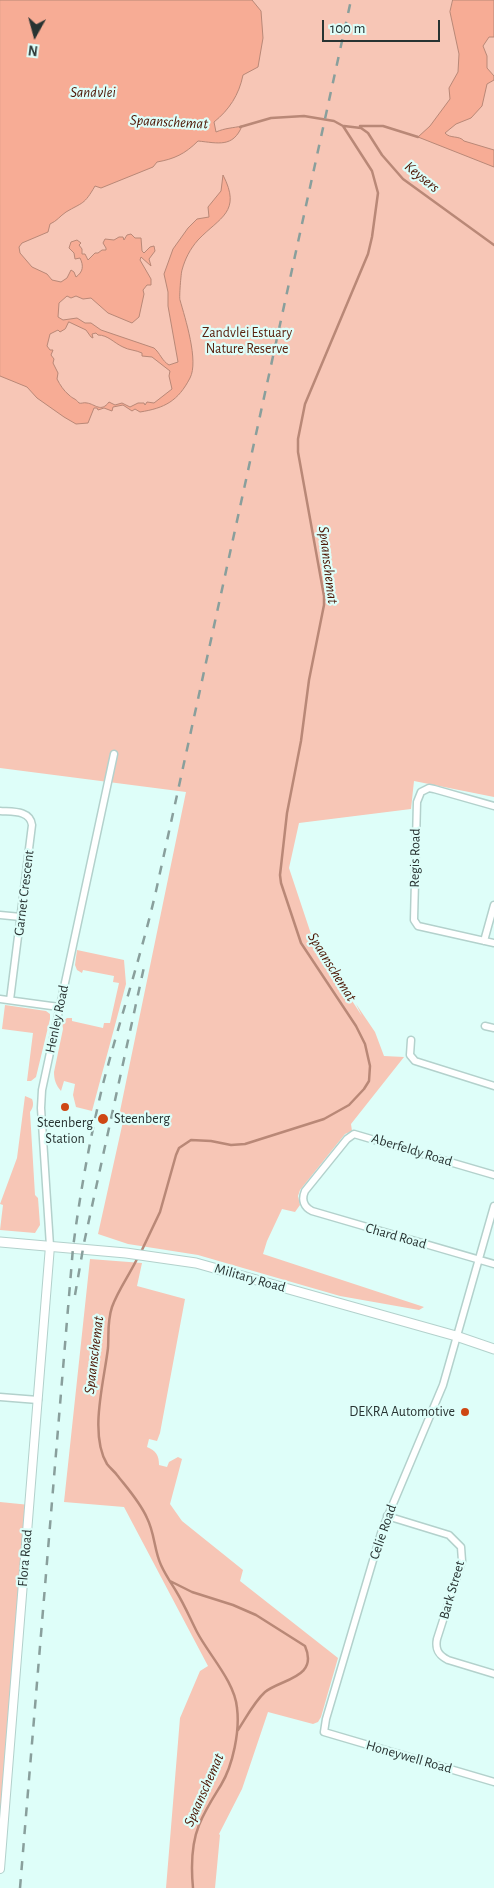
<!DOCTYPE html>
<style>
body{margin:0}
#map{position:relative;width:494px;height:1888px;overflow:hidden;background:#defef9;font-family:"Alegreya Sans",sans-serif}
canvas{display:block}
.north{position:absolute;left:10px;top:10px;width:50px;height:50px;-webkit-text-stroke:4px #defef9;paint-order:stroke;rotate:187deg;font-size:14px;font-weight:700;line-height:20px;text-align:center;color:#283332}
.north::after{content:'';display:block;margin:auto;width:18px;height:22px;background:#283332;clip-path:polygon(50% 0,100% 100%,50% 72%,0 100%)}
.scale{position:absolute;left:322px;top:20px;width:118px;height:22px;box-sizing:border-box;border:2px solid #283332;border-top:0;padding-left:6px;font-size:15px;line-height:18px;white-space:nowrap;color:#283332;-webkit-text-stroke:4px #defef9;paint-order:stroke}
</style>
<div id="map">
<canvas width="494" height="1888"></canvas>
<div class="north">N</div>
<div class="scale">100 m</div>
</div>
<script>
const g = document.querySelector('canvas').getContext('2d');
g.lineJoin = 'round';
function fillPath(path, color) { g.fillStyle = color; g.fill(path, 'evenodd'); }
function stroke(path, color, width, dash) { g.strokeStyle = color; g.lineWidth = width; g.lineCap = dash ? 'butt' : 'round'; g.setLineDash(dash || []); g.stroke(path); }
function write(font, color, halo, rows, align = 'center') {
  g.font = font + ' "Alegreya Sans",sans-serif'; g.lineWidth = 4.5; g.setLineDash([]); g.textBaseline = 'middle'; g.strokeStyle = halo; g.fillStyle = color; for (const [text, x, y, turn = 0] of rows) {
    g.save(); g.translate(x, y); g.rotate((+turn || 0) * Math.PI / 180); g.textAlign = isNaN(turn) ? turn : align; if (halo) g.strokeText(text, 0, 0); g.fillText(text, 0, 0); g.restore();
  }
}
fillPath(new Path2D(`
 M0,0h494v797l-80,-16 -3,28 -112,14 -10,45 25,75 48,73 -6,-12 19,28 9,24 20,1 -53,67 1,7 -7,3 -45,56 -2,6 2,9 -5,7 -13,-3 -15,32 -4,13 161,53 -5,3 -79,-14 -142,-41 -70,-11 -30,-10 26,-117 -5,-1 67,-324 -186,-24z
 M77,950l47,10 2,24 -34,127 -16,-4 -3,-12 2,-11 -11,-3 -3,10c-5,-6 -7,-11 -7,-19l9,-43 -1,-7 5,-4h5v3l31,7 1,-5h6l9,-40 -6,-1 1,-6 -31,-6 -1,3 -5,-3 -2,-5z
 M5,1005l41,6 4,3v5l-14,58 -5,4h-4l6,-48 -31,-4z
 M25,1096l7,3c2,5 1,9 -2,13l5,83 3,3 2,27 -5,8 -35,-3 3,-25 -3,-1 17,-46z
 M90,1259l52,4 -5,23 48,13 -25,134 -3,8 -8,-2 -2,8c9,4 12,8 12,18l8,2 2,-5 9,-5 4,2 -12,45 12,17 61,49 -3,11 98,77 -17,59 -3,5 -5,2 -45,-12 -26,77 -23,45 1,1 -5,53h-49l14,-170 20,-47 8,-5 -84,-159 -60,-5z
 M0,1502l30,3 -30,364z`), '#f7c6b6');
const water = new Path2D(`
 M0,0h252l9,11 2,27 -5,29 -15,8c-4,20 -14,35 -29,47l2,10c9,-4 17,-4 26,-6 -9,22 -24,17 -44,15 -13,13 -24,18 -41,21l-4,5 -52,21 -6,-2c-11,19 -12,16 -29,26 -6,4 -9,9 -16,12l-2,8 -26,11 -3,4 1,6 12,14 15,7 5,6 9,2 6,-4 4,-8 3,2 2,5c7,-5 8,-11 4,-19l-5,1 -1,-6 -5,-5 2,-6 6,-2 4,3 -2,2 3,4v5h3l3,6 7,-7h3l4,-3h4v-2l-3,-5 2,-4 9,1 5,-3h4l1,3 3,-5 4,-1 4,4h6l1,13 2,2 6,-6 4,-1 1,5 -6,8 2,7 -10,-9 -1,3 11,19v6h-4l-4,5 1,4 -5,23 -7,6 -24,-10 -17,-15 -8,1 -7,-3 -5,2 -4,-2 -8,7 -1,14 5,3 14,-2 8,5h6l10,7 53,18c6,5 8,13 15,17l9,-3 -10,-56v-14l-4,-18 9,-25 15,-21 9,-9 12,-2 -1,-10 13,-16 2,-16c19,37 -3,42 -25,65 -8,9 -13,19 -16,30 -1,3 -3,28 -2,30 5,18 19,61 10,78 -12,23 -25,30 -50,34l-5,-3 -3,2 -9,-6 -10,2 -1,4 -8,-3 -6,2 -1,-2h-3l-6,15 -12,1 -12,-7 -27,-19 -10,-11 -27,-11zM69,322l17,8 5,7 2,1 -1,-4 4,-1 2,2c10,0 16,8 25,12 5,3 13,3 19,6v3l10,1 18,14 -1,5 3,13 -18,14 -7,-1 -2,3 -1,-2h-6l-8,4 -8,-4 -7,2 -6,-3c-8,11 -14,2 -22,1 -3,-1 -6,1 -8,0 -4,-5 -6,-4 -10,-8 -5,-4 -9,-10 -12,-16l1,-6 -5,-10 1,-4 -3,-4 2,-5h-3l-3,-4 3,-12 8,-4 2,2 5,-3z
 M453,0h41v37h-5l-6,9 4,10v12l7,8v4l-7,4 -5,22 -11,12 -15,6 -11,9c5,6 14,2 19,8l30,9v17l-76,-30 12,-11 20,-27 -1,-11 9,-16 1,-18 -9,-42z`);
fillPath(water, '#f7ac95');
stroke(water, '#b98877', 1);
stroke(new Path2D(`
 M344,126l17,2 7,5 14,22 21,24 91,66
 M360,126h23l35,11
 M141,1252l19,-40 16,-57 3,-7 12,-8 20,1 20,4 14,-1 79,-25 25,-14 15,-16 5,-8 1,-15 -5,-22 -9,-18 -55,-83 -20,-60 -1,-8 7,-62 14,-72 8,-61 15,-75v-9l-26,-144v-13l7,-35 63,-150 4,-17 6,-44 -6,-22 -29,-45 -9,-5 -30,-5 -33,2 -31,9
 M138,1257c-8,17 -20,33 -26,50 -5,15 -3,27 -4,41 -4,34 -19,86 -1,116 3,4 7,7 10,11 11,14 23,27 30,43 8,16 7,32 14,47 4,9 10,18 15,26 8,13 14,27 21,41 12,23 38,50 40,76 3,23 -4,57 -16,77 -8,13 -16,25 -22,40 -8,20 -8,42 -6,63
 M170,1581l22,11 41,13 23,10 49,31c14,32 -24,33 -40,46 -11,10 -19,26 -27,38`), '#b98877', 2.5);
const minor = new Path2D(`
 M494,806l-60,-17 -5,-1 -8,4 -4,10 -3,118 4,6 76,17
 M0,811c12,1 30,-1 32,14l-22,175
 M0,915l21,2
 M484,941l10,-36
 M0,999l59,8
 M485,1026l9,2
 M411,1040l-1,15 5,6 79,25
 M494,1175l-140,-41 -7,5 -42,52c-4,9 -1,16 7,20l182,53
 M494,1206l-51,179 -61,145 -56,189 -2,13 170,50
 M50,1246l-9,-138 1,-18 72,-336
 M0,1397l38,3
 M387,1516l62,19 12,12 1,14 -25,78c-2,10 1,16 11,21l46,14`);
const tertiary = new Path2D(`
 M0,1869l50,-623`);
const secondary = new Path2D(`
 M0,1242l126,11 70,10 260,73 38,13`);
stroke(minor, '#b3d1cc', 9);
stroke(tertiary, '#b3d1cc', 10);
stroke(secondary, '#b3d1cc', 11);
stroke(minor, '#fff', 6);
stroke(tertiary, '#fff', 8);
stroke(secondary, '#fff', 9);
stroke(new Path2D(`
 M75,1295l9,-52 60,-276
 M20,1888l53,-640c7,-55 17,-110 30,-164 17,-65 38,-128 53,-193l195,-891`), '#899f9c', 2.5, [9, 9]);
for (const [x, y, r, color] of [
 [65,1107,5,"#ce4714"],
 [103,1119,6,"#ce4714"],
 [465,1412,5,"#ce4714"]
]) { const dot = new Path2D(); dot.arc(x, y, r, 0, 2 * Math.PI); g.fillStyle = color; g.fill(dot); stroke(dot, '#defef9', 2); }
write('14px', '#59210e', '#defef9', [
 ["Zandvlei Estuary",247,333],
 ["Nature Reserve",247,349]
]);
write('14px', '#283332', '#defef9', [
 ["Regis Road",415,858,-89],
 ["Garnet Crescent",24,893,-83],
 ["Henley Road",57,1019,-78],
 ["Aberfeldy Road",412,1150,17],
 ["Chard Road",396,1236,16],
 ["Military Road",250,1278,16],
 ["Celie Road",383,1532,-71],
 ["Flora Road",25,1558,-85],
 ["Bark Street",452,1590,-74],
 ["Honeywell Road",409,1757,16]
]);
write('14px', '#283332', '#defef9', [
 ["Steenberg",114,1119],
 ["Steenberg",65,1123,"center"],
 ["Station",65,1139,"center"],
 ["DEKRA Automotive",455,1412,"right"]
], 'left');
write('italic 15px', '#4c1503', '#defef9', [
 ["Sandvlei",93,92],
 ["Spaanschemat",169,122,3],
 ["Keysers",422,177,39],
 ["Spaanschemat",328,565,83],
 ["Spaanschemat",332,967,58],
 ["Spaanschemat",94,1355,-83],
 ["Spaanschemat",204,1790,-66]
]);
</script>
